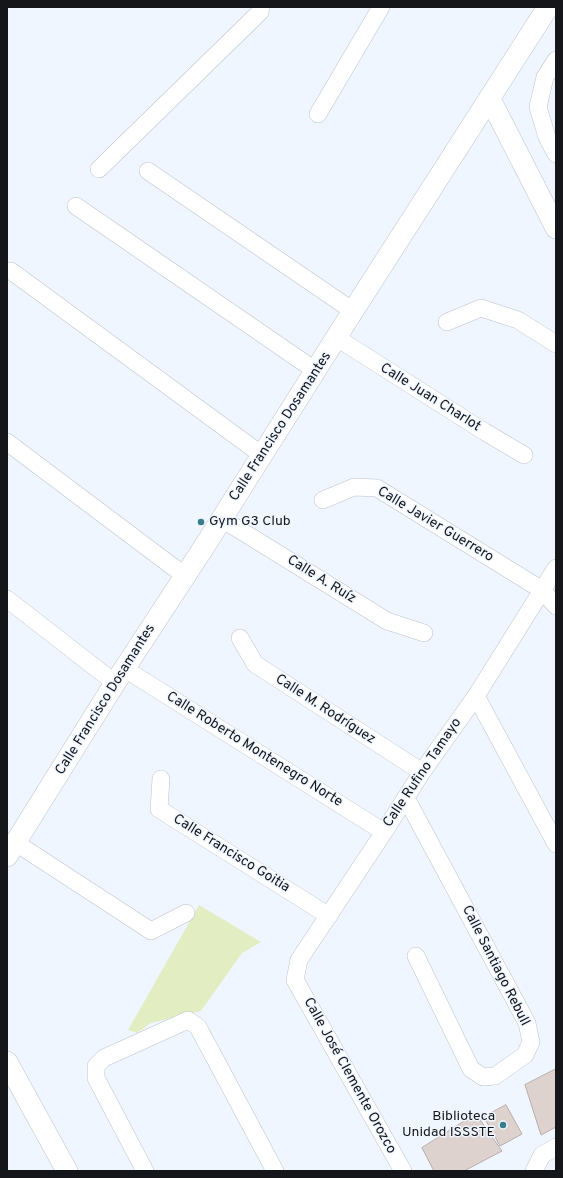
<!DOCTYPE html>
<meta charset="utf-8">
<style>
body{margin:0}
#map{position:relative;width:563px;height:1178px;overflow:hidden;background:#eff6ff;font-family:Overpass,sans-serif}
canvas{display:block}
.frame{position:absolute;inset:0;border:8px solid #141619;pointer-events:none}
</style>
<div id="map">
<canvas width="563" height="1178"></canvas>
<div class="frame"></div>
</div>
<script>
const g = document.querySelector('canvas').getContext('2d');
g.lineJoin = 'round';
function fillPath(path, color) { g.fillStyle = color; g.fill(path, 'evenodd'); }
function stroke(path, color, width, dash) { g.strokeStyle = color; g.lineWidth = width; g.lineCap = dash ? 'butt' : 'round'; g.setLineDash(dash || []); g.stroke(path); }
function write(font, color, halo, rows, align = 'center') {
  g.font = font + ' Overpass,sans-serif'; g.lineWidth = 3; g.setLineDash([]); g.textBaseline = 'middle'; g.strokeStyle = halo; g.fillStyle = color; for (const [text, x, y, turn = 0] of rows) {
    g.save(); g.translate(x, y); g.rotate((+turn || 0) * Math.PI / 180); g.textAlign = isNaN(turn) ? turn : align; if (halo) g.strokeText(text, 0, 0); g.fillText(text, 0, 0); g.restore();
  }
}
fillPath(new Path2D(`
 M199,905l62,37 -19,11 -41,58 -50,12 -14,10 -9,-3z`), '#e2edc2');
const building = new Path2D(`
 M556,1069v58l-15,8 -16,-50z
 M506,1105l16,29 -22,12 -16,-29z
 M476,1114l26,37 -38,20h-30l-12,-23z`);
fillPath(building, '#ded2ce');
stroke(building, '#b7aca9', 1);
const minor = new Path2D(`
 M556,60l-11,17 -7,30 9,30 9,17
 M318,114l63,-107
 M99,169l161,-157 1,-5
 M148,171l205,140
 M76,206l240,165
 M11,271l251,184
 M447,322l34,-14 37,12 38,24
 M337,338l148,94 39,23
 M7,442l178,134
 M323,500l31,-13 23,1 165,102 14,16
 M222,519l165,102 37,12
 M7,599l108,84
 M240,638l15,26 167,108
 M125,669l259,163
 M476,696l80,148
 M161,779l-2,30 170,107
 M406,798l121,225 4,19 -6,13 -30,21 -12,1 -12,-8 -55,-113
 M16,843l135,88 35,-18
 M145,1171l-49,-93v-12l8,-8 84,-38 10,7 77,144
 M403,1171l-108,-191 4,-20 85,-128 38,-60 54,-76 80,-128
 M534,1171l8,-16 14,-8`);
const tertiary = new Path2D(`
 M490,99l66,129
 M7,856l108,-173 89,-136 149,-236 195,-304
 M7,1062l60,109`);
stroke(minor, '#bcc2cb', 18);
stroke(tertiary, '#bcc2cb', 22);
stroke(minor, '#fff', 17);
stroke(tertiary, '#fff', 21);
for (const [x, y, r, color] of [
 [201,522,4,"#387d8a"],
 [503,1125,4,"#387d8a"]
]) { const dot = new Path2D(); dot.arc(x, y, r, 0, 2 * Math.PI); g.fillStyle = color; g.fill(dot); stroke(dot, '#eff6ff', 1.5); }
write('14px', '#141619', '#eff6ff', [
 ["Calle Juan Charlot",430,398,32],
 ["Calle Francisco Dosamantes",281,427,-57],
 ["Calle Javier Guerrero",435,525,31],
 ["Calle A. Ruíz",321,580,32],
 ["Calle Francisco Dosamantes",106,700,-58],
 ["Calle M. Rodríguez",325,710,33],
 ["Calle Roberto Montenegro Norte",254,750,32],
 ["Calle Rufino Tamayo",423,773,-56],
 ["Calle Francisco Goitia",231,854,32],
 ["Calle Santiago Rebull",495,966,63],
 ["Calle José Clemente Orozco",349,1076,61]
]);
write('14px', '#141619', '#eff6ff', [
 ["Gym G3 Club",209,522],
 ["Biblioteca",495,1117,"right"],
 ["Unidad ISSSTE",495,1133,"right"]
], 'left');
</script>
